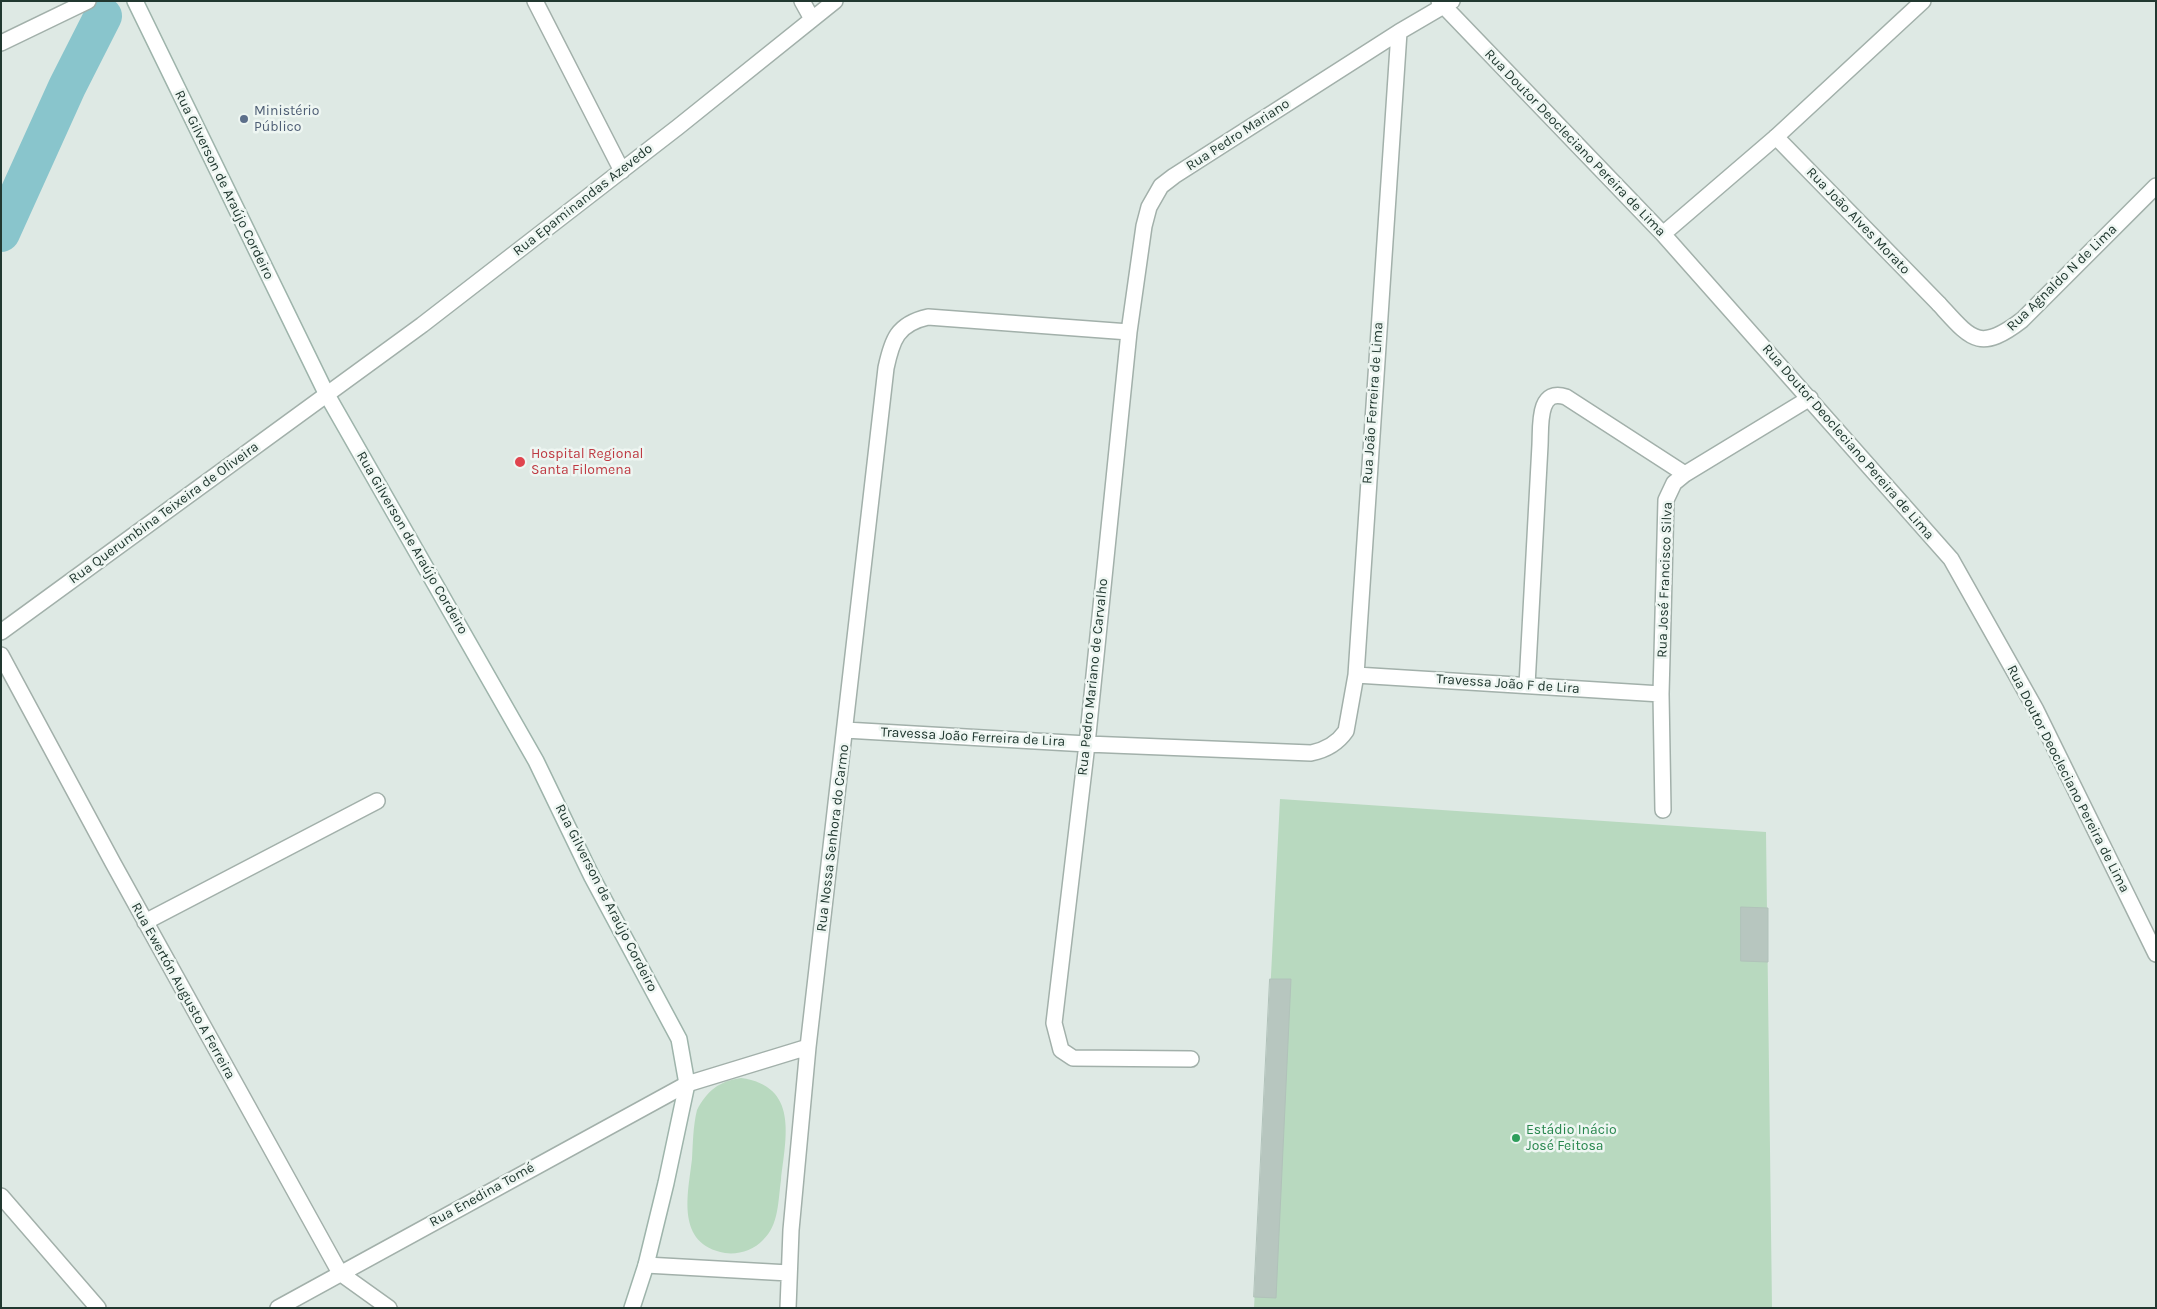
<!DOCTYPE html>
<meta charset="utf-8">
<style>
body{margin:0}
#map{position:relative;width:2157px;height:1309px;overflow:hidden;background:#dee9e4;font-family:Karla,sans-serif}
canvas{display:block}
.frame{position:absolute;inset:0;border:2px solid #213830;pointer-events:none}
</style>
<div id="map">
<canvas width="2157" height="1309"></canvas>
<div class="frame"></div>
</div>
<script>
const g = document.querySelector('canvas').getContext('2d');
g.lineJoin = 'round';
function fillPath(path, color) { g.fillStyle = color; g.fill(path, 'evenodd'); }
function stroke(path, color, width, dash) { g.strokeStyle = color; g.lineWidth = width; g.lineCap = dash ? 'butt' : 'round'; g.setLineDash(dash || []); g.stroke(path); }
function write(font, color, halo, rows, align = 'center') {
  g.font = font + ' Karla,sans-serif'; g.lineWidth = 5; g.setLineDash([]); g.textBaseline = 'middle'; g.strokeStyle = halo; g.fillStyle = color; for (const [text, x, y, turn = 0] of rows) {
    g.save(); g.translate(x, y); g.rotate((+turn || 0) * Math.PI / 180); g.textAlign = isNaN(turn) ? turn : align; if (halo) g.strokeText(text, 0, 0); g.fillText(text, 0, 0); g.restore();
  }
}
fillPath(new Path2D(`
 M1280,799l486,33 6,476h-518z
 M741,1078c58,8 45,59 40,102 -3,21 -2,45 -18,60 -9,10 -25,15 -38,13 -50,-9 -37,-59 -33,-94 1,-16 1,-33 5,-49 10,-19 22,-29 44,-32z`), '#b8d9bf');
stroke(new Path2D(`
 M1,233l66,-146 36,-71`), '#89c5cc', 38);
const building = new Path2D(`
 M1741,907l27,1v54l-27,-1z
 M1270,979h21l-15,319 -22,-1z`);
fillPath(building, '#b7c6bf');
stroke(building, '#b1c2ba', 1);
const lane = new Path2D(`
 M1776,137l163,167`);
const street = new Path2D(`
 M535,1l87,170
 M802,1l10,18
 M1439,1l224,233 288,325 85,151 120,244
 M1,43l87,-42
 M1663,234l113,-97 147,-136
 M1939,304c32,35 40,49 83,16l134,-134
 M1,632l421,-307 256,-198 157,-126
 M1,655l112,208 227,410 49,35
 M1356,675l305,19
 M1527,685l13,-240c1,-18 -3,-58 26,-48l119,77
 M845,730l242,14 224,9c15,-3 26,-9 35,-22l10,-56 43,-643
 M1663,810l-2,-116 5,-194 8,-17 11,-9 125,-76
 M145,922l232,-121
 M1191,1059l-118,-1 -12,-8 -7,-27 33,-279 42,-412 15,-106 5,-19 12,-21 13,-10 225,-144 53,-31
 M1,1196l97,112
 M646,1265l143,8
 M278,1308l409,-224 121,-37
 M788,1308l3,-78 17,-183 78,-679c6,-28 11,-44 42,-51l201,15`);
const secondary = new Path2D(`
 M135,1l191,392 210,368 56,116 87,162 8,45 -21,99 -20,82 -14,43`);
stroke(lane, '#a2b0aa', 18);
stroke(street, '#a2b0aa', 18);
stroke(secondary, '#9eb4ab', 18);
stroke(lane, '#fff', 15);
stroke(street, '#fff', 15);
stroke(secondary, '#fff', 15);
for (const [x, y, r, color] of [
 [244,119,5,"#5c6f8a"],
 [520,462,6,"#e0444e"],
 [1516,1138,5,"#2e9e5b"]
]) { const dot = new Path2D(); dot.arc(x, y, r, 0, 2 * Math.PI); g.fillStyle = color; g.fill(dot); stroke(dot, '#eef6f2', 2); }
write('14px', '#4e5e75', '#eef6f2', [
 ["Ministério",254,111],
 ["Público",254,127]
], 'left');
write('14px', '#213830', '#eef6f2', [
 ["Rua Pedro Mariano",1238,135,-33],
 ["Rua Doutor Deocleciano Pereira de Lima",1575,143,46],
 ["Rua Gilverson de Araújo Cordeiro",224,185,64],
 ["Rua Epaminandas Azevedo",583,200,-38],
 ["Rua João Alves Morato",1858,221,46],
 ["Rua Agnaldo N de Lima",2062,278,-44],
 ["Rua João Ferreira de Lima",1373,403,-86],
 ["Rua Doutor Deocleciano Pereira de Lima",1848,442,49],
 ["Rua Querumbina Teixeira de Oliveira",164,513,-36],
 ["Rua Gilverson de Araújo Cordeiro",412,543,60],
 ["Rua José Francisco Silva",1665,580,-88],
 ["Rua Pedro Mariano de Carvalho",1093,677,-84],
 ["Travessa João F de Lira",1508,684,4],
 ["Travessa João Ferreira de Lira",973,737,3],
 ["Rua Doutor Deocleciano Pereira de Lima",2068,779,63],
 ["Rua Nossa Senhora do Carmo",833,838,-83],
 ["Rua Gilverson de Araújo Cordeiro",606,898,63],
 ["Rua Ewertón Augusto A Ferreira",183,991,61],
 ["Rua Enedina Tomé",482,1195,-29]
]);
write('14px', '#be3a42', '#eef6f2', [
 ["Hospital Regional",531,454],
 ["Santa Filomena",531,470]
], 'left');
write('14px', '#27864d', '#eef6f2', [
 ["Estádio Inácio",1526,1130],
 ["José Feitosa",1526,1146]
], 'left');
</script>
